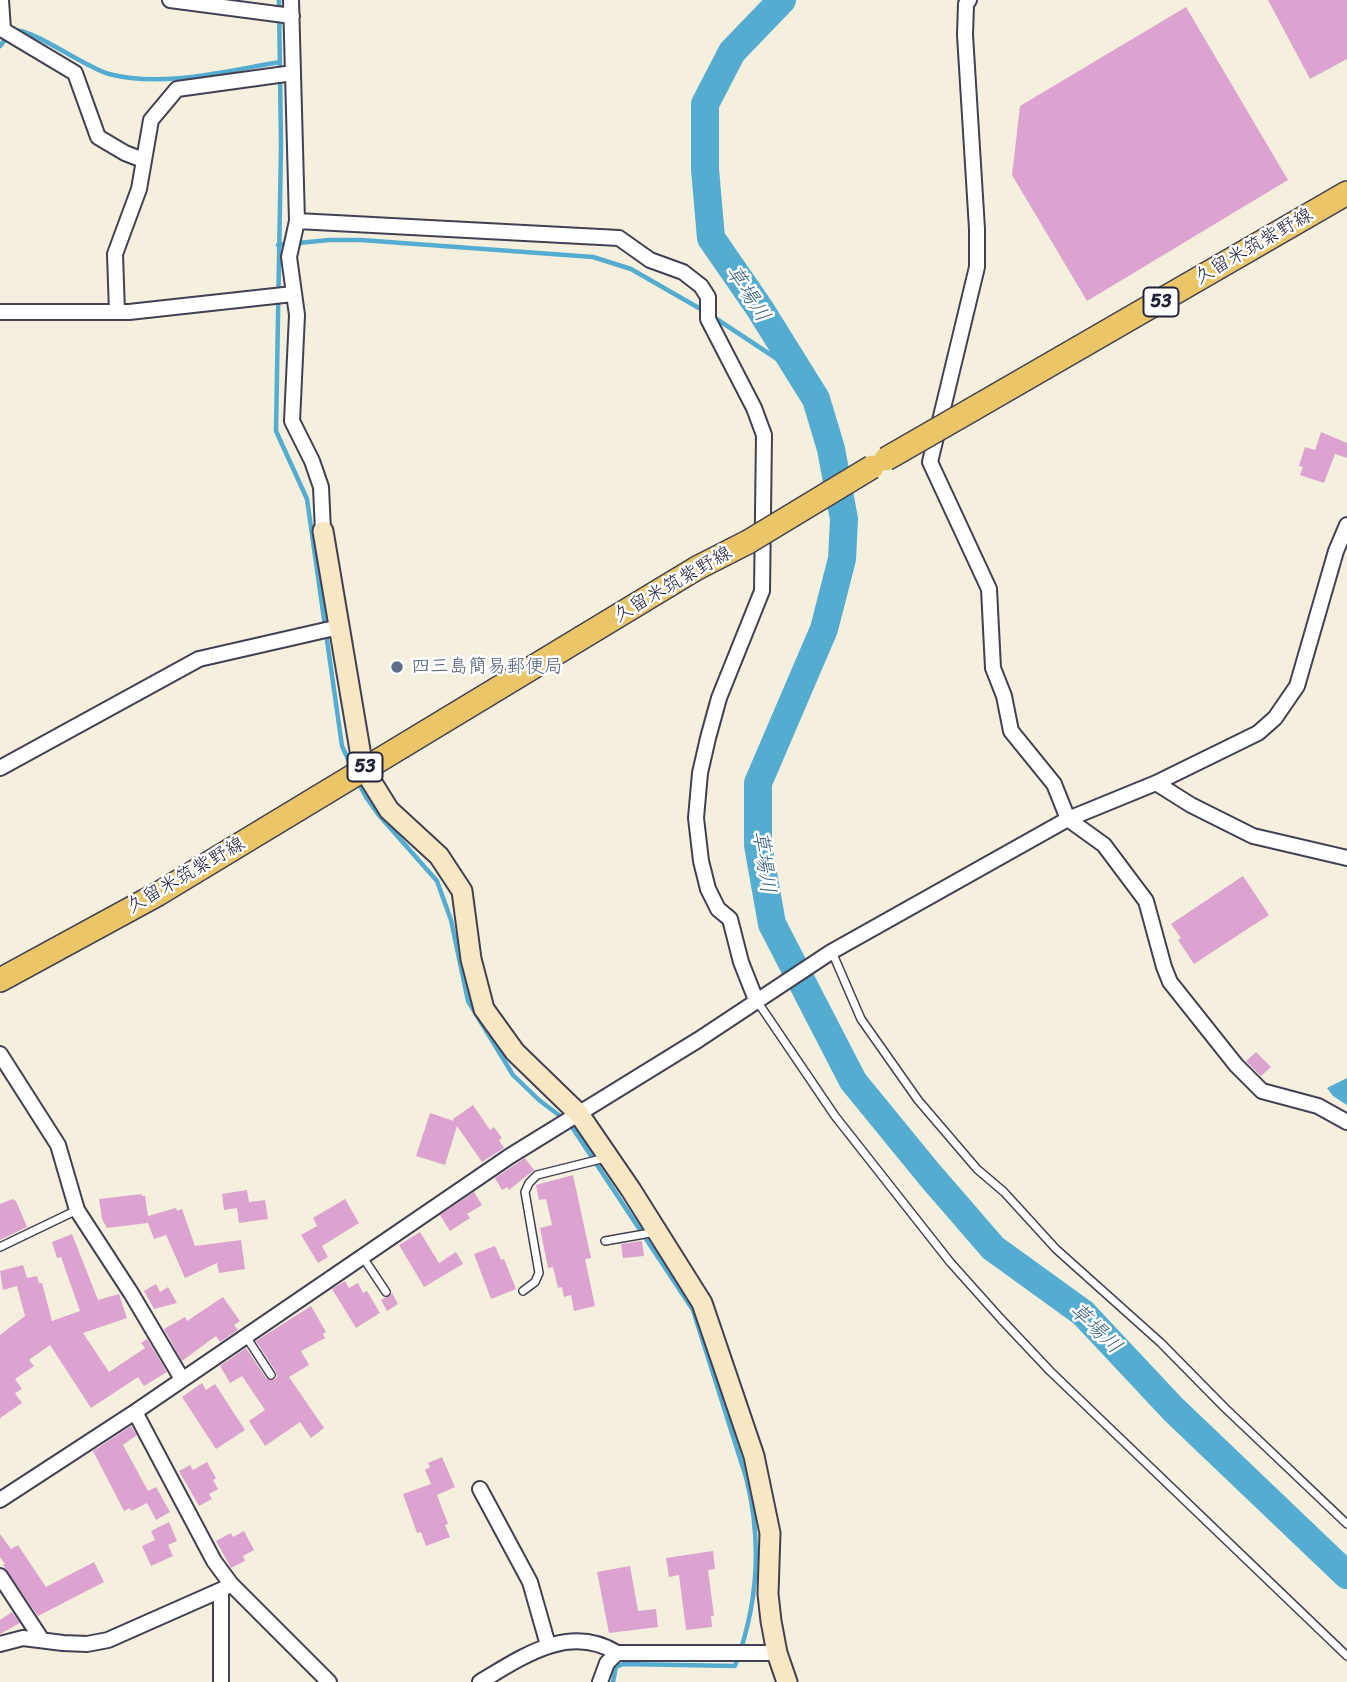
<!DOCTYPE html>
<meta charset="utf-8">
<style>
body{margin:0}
canvas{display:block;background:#f5efde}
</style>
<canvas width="1347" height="1682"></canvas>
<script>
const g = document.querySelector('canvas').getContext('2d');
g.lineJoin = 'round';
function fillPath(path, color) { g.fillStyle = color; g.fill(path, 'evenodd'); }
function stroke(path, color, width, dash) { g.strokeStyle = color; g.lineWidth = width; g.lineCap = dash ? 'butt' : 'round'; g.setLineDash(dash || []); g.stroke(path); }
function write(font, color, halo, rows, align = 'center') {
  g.font = font + ' Sriracha,"Klee One",sans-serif'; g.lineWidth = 5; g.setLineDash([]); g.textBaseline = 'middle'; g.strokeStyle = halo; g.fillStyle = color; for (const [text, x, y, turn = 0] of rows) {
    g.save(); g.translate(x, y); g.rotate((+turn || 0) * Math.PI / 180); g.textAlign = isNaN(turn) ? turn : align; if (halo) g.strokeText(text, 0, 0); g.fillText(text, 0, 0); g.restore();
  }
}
fillPath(new Path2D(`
 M1347,1078v27l-14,-9 -6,-8z`), '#54add1');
stroke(new Path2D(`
 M279,0l2,146 -5,285 31,68 35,247 10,22
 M13,30c21,-1 71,37 96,44 55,14 116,-3 171,-12
 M0,46l7,-9
 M278,245l51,-5h32l232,17 38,12 73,42
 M712,316l85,56
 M358,782l8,15 12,17 59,67 14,39 17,81 45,74 26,25 25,19
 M570,1124l123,186 53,167c16,63 12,128 -11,189l-112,-2 -7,3 -3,15`), '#54add1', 4.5);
stroke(new Path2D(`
 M782,0l-50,52 -27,52v65l6,69 49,71 56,90 15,50 13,70 -2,40 -18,70 -66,154v62l14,79 81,157 76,93 64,74 90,65 90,96 174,166`), '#54add1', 28);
fillPath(new Path2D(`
 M1268,0h79v59l-37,20z
 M1186,7l102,173 -201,121 -75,-126 8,-69z
 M1321,432l26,11v15l-12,-4 -11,29 -24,-8 3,-8 -4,-1 6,-19 10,3z
 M1243,876l26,39 -75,49 -16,-24 3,-2 -10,-14z
 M1256,1052l15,15 -10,9 -15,-15z
 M473,1105l17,25 4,-3 8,11 -3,2 5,8 -22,14 -25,-36 -12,39 -29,-9 14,-43 24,8 -1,-2z
 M525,1158l9,12 -25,20 -2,-3 -5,3 -7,-12z
 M573,1175l18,83 -6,1 10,47 -21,5 -3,-16 -7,2 -2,-10 -4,1 -5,-21 -5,1 -8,-40 12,-3 -6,-26 -7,1 -3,-15z
 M247,1190l2,12 16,-2 3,19 -29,4 -2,-15 -13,2 -2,-16z
 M474,1192l8,13 -15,9 3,4 -20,13 -10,-16z
 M142,1194v2h3l3,20 28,-8 1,3 5,-2 13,37 46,-6 4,29 -26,4 -2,-10 -32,15 -19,-43 -12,4 -6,-16 -41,5 -5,-9 -3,-20z
 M13,1199l3,2 11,26 -27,13v-36z
 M345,1199l14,24 -37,23 6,11 -10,6 -17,-28 16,-9 -4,-8z
 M420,1232l19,31 17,-11 7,12 -39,23 -25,-42z
 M72,1234l26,66 21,-6 8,24 -44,15 26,39 36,-24 -4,-5 6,-4 20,33 -23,14 -6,-9 -47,31 -41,-63 -21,15 5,6 -19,13 7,10 -7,4 7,10 -22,15v-83l25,-19 -8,-30 -14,4 -3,-19 23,-6 4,13 10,-2 2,7h3l10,38 28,-10 -19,-54 -4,1 -5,-16z
 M642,1241l2,15 -21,2 -2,-14z
 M495,1246l6,14 3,-1 12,30 -25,10 -17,-45z
 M345,1281l4,7 9,-5 5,10 4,-2 13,22 -24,15 -24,-39z
 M156,1284l4,8 8,-5 9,16 -23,6 -10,-18z
 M392,1293l6,11 -11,7 -6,-11z
 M223,1297l17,24 -6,4 4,5 -18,12 -4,-6 -34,25 -18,-32 21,-12 2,4z
 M311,1306l15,26 -3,2 2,4 -24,13 8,14 -20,12 35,51 -13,10 -11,-16 -35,24 -16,-25 16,-11 -23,-34 -12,7 -10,-17 26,-18 20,30 8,2 3,-3 -1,-5 -20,-31z
 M202,1383l4,7 9,-6 30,46 -29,19 -34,-52z
 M131,1426l6,9 -14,10 25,46 8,-4 14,25 -14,8 -9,-17 -16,8 -1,-3 -6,3 -31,-60z
 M442,1457l13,30 -18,8 11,29 -3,1 5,12 -24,9 -5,-14 -4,1 -14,-39 28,-10 -6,-14 5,-3 -2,-4z
 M207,1462l9,16 -3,2 5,9 -9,5 3,5 -13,7 -20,-35 11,-6 3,5z
 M169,1522l8,19 -9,4 5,11 -22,10 -9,-20 13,-6 -4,-9z
 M244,1531l10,19 -11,6 2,5 -14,7 -15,-27 15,-8 2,4z
 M0,1534l11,15 7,-4 28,42 48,-25 10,20 -66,34 -35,-51 2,-1 -5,-7z
 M713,1551l2,18 -7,1 6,46h-3l1,11 -26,3 -7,-55 -10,2 -3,-19z
 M630,1566l8,45 18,-2 2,18 -49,6 -12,-61z
 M12,1612l8,11 -20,11v-14z`), '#dda3d0');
const lane = new Path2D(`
 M832,952l29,67 57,81 59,69 27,23 52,57 105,94 64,65 122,116
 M757,1001l78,115 115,146 51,57 49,52 297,285
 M605,1241l51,-9
 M0,1247l77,-37
 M362,1256l24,36
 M523,1291l12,-9 4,-9 -14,-81 4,-9 8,-8 68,-17
 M245,1335l26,40`);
const street = new Path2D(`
 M1,0l2,30 72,43 23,64 27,16 18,7
 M170,0l122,16
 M291,0l6,221 -8,36 8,58 -5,106 20,40 9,26 2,44
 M969,0l-3,4 -1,31 12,194v38l-47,195 59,127 4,79 11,28 7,35 43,53 14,35 36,26 42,56 18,66 6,15 66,83 26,26 56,15 29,16
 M297,221l322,17 31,22 33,12 18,14 7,11v22l46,89 10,27 -2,156 -43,107 -11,40 -8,35 -4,45 5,43 7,28 10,20 12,10 11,43 15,38
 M0,312h129l164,-18
 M117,312l-2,-58 24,-65 12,-69 26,-31 116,-16
 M0,768l199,-109 140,-32
 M1156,783l35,22 62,31 94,22
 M0,1054l58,91 19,65 54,83 51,86
 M135,1412l79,149 17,23 98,98
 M480,1489l50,93 18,63
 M0,1500l135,-88 375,-256 188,-116 133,-88 237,-133 88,-36 102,-50 17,-15 22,-32 39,-135 11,-26
 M0,1576l42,64
 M221,1590v92
 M0,1644l23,-6 40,5 24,1 21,-4 113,-50 10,-6
 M480,1682c42,-25 89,-59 137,-29h160
 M600,1682l7,-19 10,-10`);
const secondary = new Path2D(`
 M323,531l40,237 26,42 50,46 23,35 9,68 13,50 31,43 64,62 52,76 71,113 52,153 16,77 -2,61 3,27 6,32 10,29`);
const primary = new Path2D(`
 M973,409l374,-216
 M0,980l158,-86 539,-326 51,-26`);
stroke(lane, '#424153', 10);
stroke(street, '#424153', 18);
stroke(secondary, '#424153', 23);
stroke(primary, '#424153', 26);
stroke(lane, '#fff', 7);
stroke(street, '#fff', 14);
stroke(secondary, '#f7e8c3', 19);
stroke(primary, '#ebc669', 23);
const primaryBridge = new Path2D(`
 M886,459l87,-50
 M748,542l124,-75`);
stroke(primaryBridge, '#424153', 26, []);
stroke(primaryBridge, '#ebc669', 23);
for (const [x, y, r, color] of [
 [397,667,7,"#5c6f8a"]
]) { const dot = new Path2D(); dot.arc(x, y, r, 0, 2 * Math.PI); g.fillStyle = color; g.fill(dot); stroke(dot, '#fff', 2.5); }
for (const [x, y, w] of [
 [1161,302,35],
 [365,767,35]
]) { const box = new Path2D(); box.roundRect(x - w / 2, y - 14.5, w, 29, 5); g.fillStyle = '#fff'; g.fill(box); stroke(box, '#22223b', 2); }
write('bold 18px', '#22223b', null, [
 ["53",1161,302],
 ["53",365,767]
]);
write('19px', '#22223b', '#fff', [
 ["久留米筑紫野線",1254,247,-30],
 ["久留米筑紫野線",673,585,-30],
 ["久留米筑紫野線",186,876,-30]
]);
write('19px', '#4e5e75', '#fff', [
 ["四三島簡易郵便局",411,667]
], 'left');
write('italic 21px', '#38617e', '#fff', [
 ["草場川",747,294,57],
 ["草場川",763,862,82],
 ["草場川",1095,1329,44]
]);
</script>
